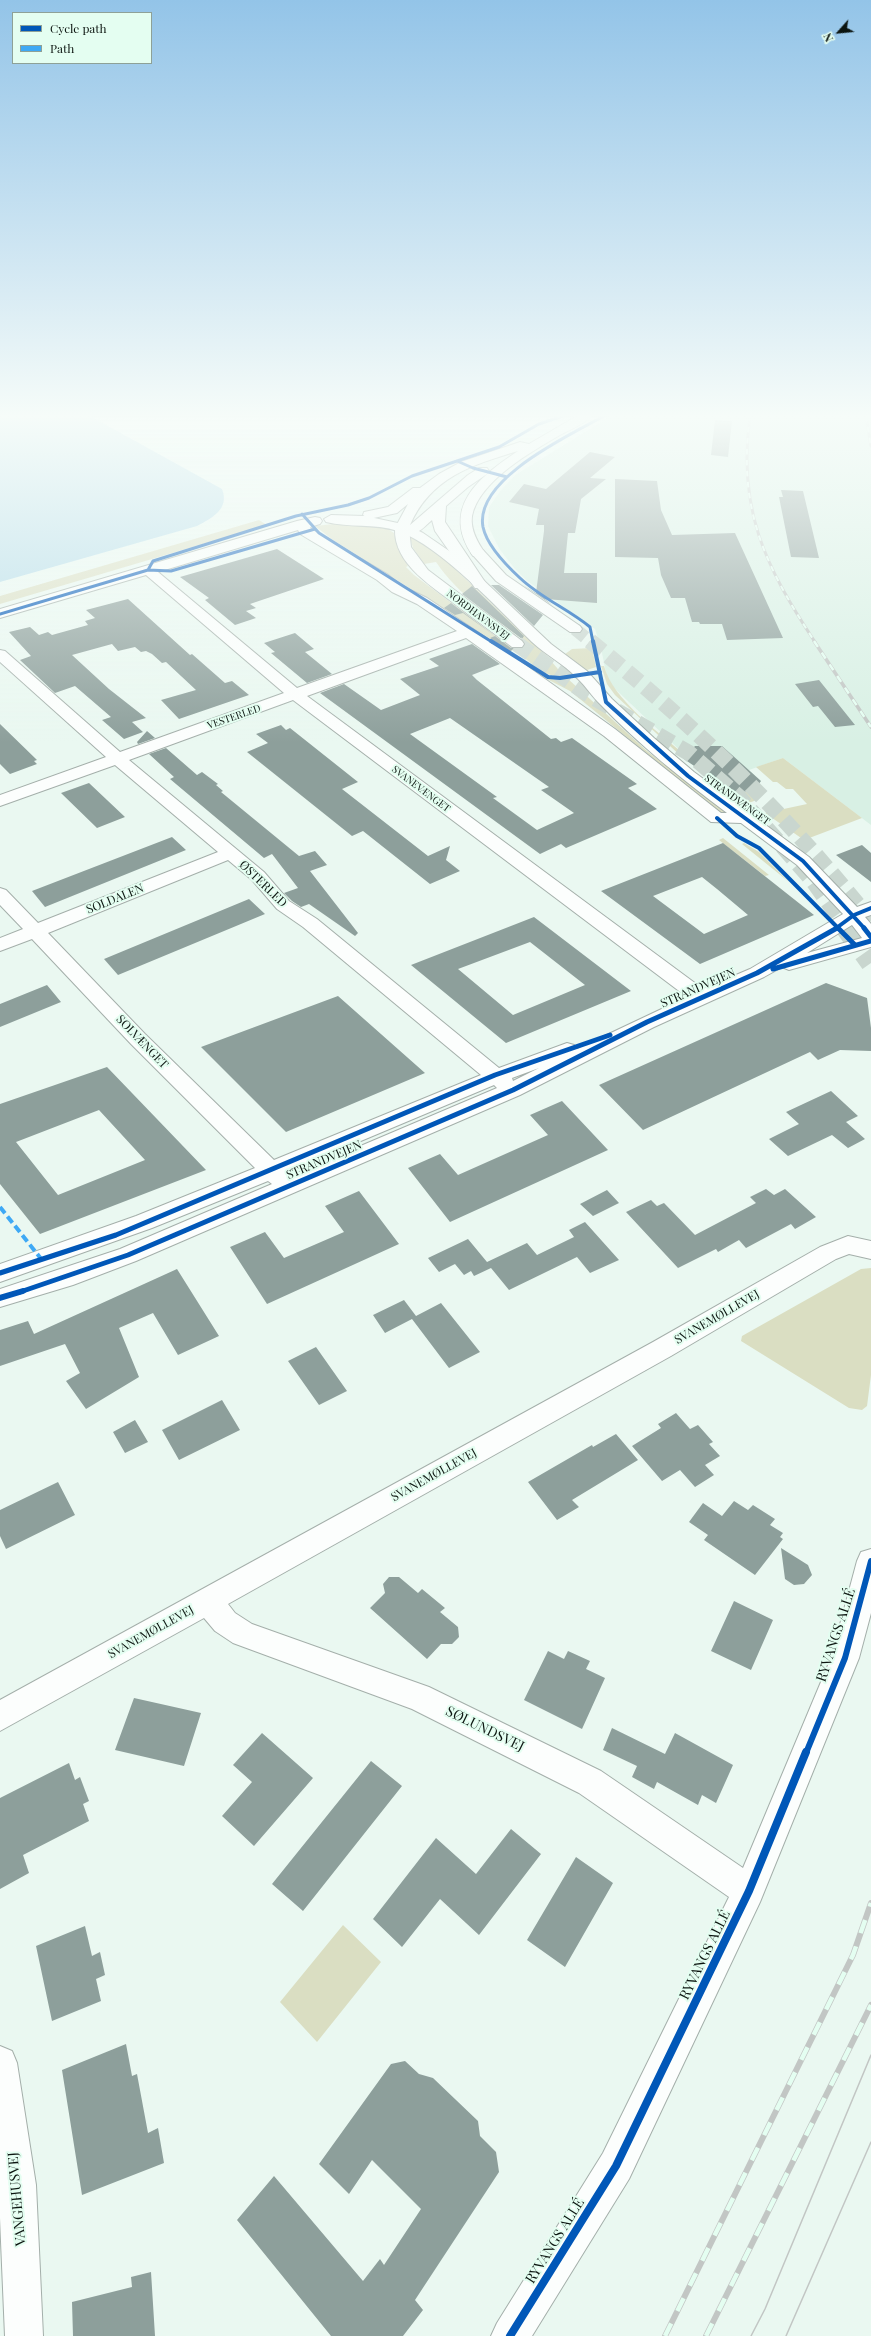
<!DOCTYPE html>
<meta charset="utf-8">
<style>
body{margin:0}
#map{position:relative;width:871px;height:2336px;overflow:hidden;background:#eaf8f1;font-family:"Playfair Display",serif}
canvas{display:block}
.legend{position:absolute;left:12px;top:12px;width:140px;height:52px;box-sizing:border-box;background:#e4fef1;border:1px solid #8ea197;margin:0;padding:5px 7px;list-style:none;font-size:12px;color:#0c1510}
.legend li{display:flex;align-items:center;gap:8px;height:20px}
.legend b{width:20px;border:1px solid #8ea197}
.north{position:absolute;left:819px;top:12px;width:40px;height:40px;-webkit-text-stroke:3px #e4fef1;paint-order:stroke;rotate:243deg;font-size:11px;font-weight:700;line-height:16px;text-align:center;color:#0c1510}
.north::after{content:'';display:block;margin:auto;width:14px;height:18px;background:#0c1510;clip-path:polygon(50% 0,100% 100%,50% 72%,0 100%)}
</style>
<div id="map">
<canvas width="871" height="2336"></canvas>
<ul class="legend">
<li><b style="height:5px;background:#0057b8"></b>Cycle path</li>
<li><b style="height:5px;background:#3fa9f5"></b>Path</li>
</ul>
<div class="north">N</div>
</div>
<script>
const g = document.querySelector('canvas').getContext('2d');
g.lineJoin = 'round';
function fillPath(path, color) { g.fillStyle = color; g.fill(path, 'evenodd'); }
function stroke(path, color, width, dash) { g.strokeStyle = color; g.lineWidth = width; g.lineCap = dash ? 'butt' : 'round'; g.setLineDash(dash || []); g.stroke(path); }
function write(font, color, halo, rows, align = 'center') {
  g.font = font + ' "Playfair Display",serif'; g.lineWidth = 4; g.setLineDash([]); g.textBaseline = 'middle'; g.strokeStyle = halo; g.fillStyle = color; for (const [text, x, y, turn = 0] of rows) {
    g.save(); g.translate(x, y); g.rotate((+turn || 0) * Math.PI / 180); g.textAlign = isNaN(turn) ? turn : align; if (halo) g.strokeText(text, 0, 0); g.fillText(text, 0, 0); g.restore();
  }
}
fillPath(new Path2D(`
 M611,416h260v409l-88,-67 -34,12 12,11 -8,11 -22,-1 -47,-32 2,-3 -73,-69 -6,-9 -6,-30 -6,-19 -69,-49 -11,-11 -15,-19 -12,-24 1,-19 12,-17 14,-15z`), '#d8f0e4');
fillPath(new Path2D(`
 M259,520l8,5 -267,79v-8z
 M342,523l43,4 9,6 4,16 10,17 -2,1 8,8 99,74 9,-10c-31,-24 -64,-44 -86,-77l-12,2 -11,-16 -3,-11 26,14 110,104 17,20c-20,5 -32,-15 -49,-24 -7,-4 -15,-7 -22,-11l-159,-100 -18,-14z
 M592,648l4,19 -12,4 -19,-17 7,-5z
 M601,666h3c9,34 56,67 82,90l-2,3 -69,-64 -8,-11z
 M541,676l15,4 11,-2 80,73 81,62h-8l-150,-122z
 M783,758l79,60 -58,22 -39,-27 42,-9 -14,-15h-7l-9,-7h-4l-17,-15z
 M754,790l8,5 -8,6 -8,3 -15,-12h22z
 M723,838l46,37 -4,1 -46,-36z
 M744,843l15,9 30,30 -47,-38z
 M871,1268v107l-4,31 -5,4 -13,-2 -108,-67 1,-5 119,-67z
 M343,1925l38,37 -64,80 -37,-40z`), '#dadec2');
fillPath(new Path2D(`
 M0,416h90l132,73c8,20 -10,29 -25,37l-197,56z`), '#b3dbe9');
fillPath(new Path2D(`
 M715,420l17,1 -4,36 -17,-2z
 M590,452l25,5 -25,21 16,1 -25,20 -6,34h-7l-4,40h33v30l-52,-4 7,6 -29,-20 13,8 8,-62v-6h-8l3,-16 -30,-7 15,-18 22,5z
 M615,479l42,2 4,29 11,25 63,-2 48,105 -56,2 -5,-16h-22l-1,-2h-7l-7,-24h-14l-10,-23 -3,-17 -43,-1z
 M781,490l22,1 16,67 -28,-1 -12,-60h4z
 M277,549l47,30 -74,25 6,4 -10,3 10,7 -21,7 -30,-25 4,-2 -29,-21z
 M491,585h8l44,30 -9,11z
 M472,586l52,50 -2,3 -60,-45z
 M128,599l62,56 2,-1 33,29 7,-2 17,14 -70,24 -18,-19 35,-10 -30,-28 -4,1 -10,-9 -6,-3 -5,1 -6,-5 -17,4 -6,-7 -40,11 37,34 37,29 -14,4 11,10 -19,7 -22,-19 9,-3 -36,-31 -20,7 -35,-33 11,-4 -22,-24 21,-5 9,8 9,-3 4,3 36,-10 -3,-4 10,-3 -9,-8z
 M451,603l60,45h3l-4,4 -20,-14 5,-2 -32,-23 -8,2 -11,-7z
 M295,633l19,16 -9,3 27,22 -25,9 -36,-30 4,-1 -11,-9z
 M472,644l28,20 -28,11 5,5 74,59 5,-1 5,4 11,-4 65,46 -9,4 29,21 -91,39 -5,-4 -21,10 -220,-161 24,-9 37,26 39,-15 -20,-16 39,-13 -10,-7zM450,718l99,69 -8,3 33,23 -37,17 -44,-32 4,-1 -87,-63z
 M819,680l36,45 -20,2 -17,-21 -5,1 -18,-23z
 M0,724l37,36 -3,1 3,3 -27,10 -10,-10z
 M281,725l5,5 4,-2 68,54 -16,7 86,67 22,-10 -4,14 14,11 -30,13 -67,-53 -11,5 -105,-84 21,-9 -12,-9z
 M147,731l8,7 -17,6 -1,-2z
 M695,746h27l39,35 -8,11 -22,-1 -47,-32z
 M166,748l31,27 5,-3 16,12 -2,1 7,6 -2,1 78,64 16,-5 12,14 -17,6 48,62 -3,3 -46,-32 -8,3 -9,-6 -8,-8 14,-5 -26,-34 -8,4 -94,-79 4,-2 -25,-23z
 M89,783l36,34 -28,11 -36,-35z
 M172,837l14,13 -141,57 -13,-16z
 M723,843l91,72 -114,49 -99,-73zM702,877l15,12 31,26 -44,19 -51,-38z
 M862,845l9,8v29l-35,-27z
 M249,899l16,15 -147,61 -14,-16z
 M534,917l97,74 -125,52 -95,-78zM530,942l55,43 -72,30 -55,-46z
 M826,983l41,15 4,30v23l-31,-1 -22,10 -8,-8 -167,78 -44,-45z
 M47,985l14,17 -61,25v-23z
 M338,996l87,77 -139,59 -85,-85z
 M107,1067l99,103 -166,64 -40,-50v-80zM99,1110l46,50 -87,35 -42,-53z
 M831,1091l27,25 -12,6 19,17 -17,9 -16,-13 -44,21 -19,-17 30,-15 -13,-12z
 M562,1101l46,49 -158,72 -42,-54 32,-14 18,21 90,-40 -18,-20z
 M766,1189l8,6 11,-6 31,28 -21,12 -4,-5 -45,24 -7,-8 -21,12 -2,-3 -38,19 -52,-56 25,-12 6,6 7,-3 31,32 61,-32 -6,-6z
 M607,1190l12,13 -26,13 -13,-12z
 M359,1191l40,53 -132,60 -37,-57 35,-15 19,26 60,-26 -19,-26z
 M585,1222l34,38 -29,13 -13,-16 -68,33 -18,-22 -17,8 -3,-5 -7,4 -9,-11 -16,8 -11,-14 40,-19 19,23 40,-19 10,12 37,-18 -5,-7z
 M177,1269l42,67 -41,19 -25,-42 -34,15 20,49 -53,32 -20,-28 14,-8 -15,-29 -65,22v-36l28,-9 6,13z
 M404,1300l12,16 25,-13 39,49 -31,16 -37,-49 -27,14 -12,-18z
 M316,1347l31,44 -28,14 -31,-44z
 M222,1400l18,30 -61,30 -17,-30z
 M676,1413l14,16 8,-4 15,17 -4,2 11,12 -15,9 9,10 -19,12 -15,-17 -18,11 -30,-35 29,-18 -3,-4z
 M135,1420l13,22 -23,11 -12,-21z
 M616,1434l22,26 -66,40 7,7 -22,13 -29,-38 64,-37 1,2z
 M58,1482l17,33 -69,34 -6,-13v-26z
 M734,1501l14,9 5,-5 22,14 -5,6 13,8 -3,4 3,2 -28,36 -51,-35 4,-5 -19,-13 14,-19 19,13z
 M781,1548l27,17 4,10 -8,9 -10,1 -9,-6z
 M389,1577h10l19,16 4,-4 23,19 -5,4 18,15 1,10 -7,7h-11l-14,15 -57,-51 15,-15 -2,-9z
 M734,1601l39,19 -22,50 -40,-19z
 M548,1651l16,8 4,-8 22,10 -4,8 19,9 -23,51 -58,-29z
 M134,1698l67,15 -17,53 -69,-16z
 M612,1728l53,26 10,-21 58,32 -17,38 -14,-8 -4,10 -41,-23 -3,7 -22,-12 5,-11 -34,-16z
 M262,1733l51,45 -59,68 -32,-30 30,-34 -19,-17z
 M371,1761l31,25 -99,125 -31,-27z
 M69,1763l6,17 5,-3 9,24 -6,3 6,17 -66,34 6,18 -29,16v-91z
 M511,1829l30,25 -62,81 -39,-36 -38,48 -29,-28 63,-81 40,36z
 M576,1857l37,26 -48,84 -38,-27z
 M85,1926l7,30 8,-4 5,23 -9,4 5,22 -49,20 -16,-75z
 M126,2044l6,32 5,-2 11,59 10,-5 6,35 -82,32 -20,-125z
 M405,2061l14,13 14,4 45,43 2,15 16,16 3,20 -84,128 8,10 -20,26h-72l-94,-116 37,-44 89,105 17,-22 4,6 37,-56 -49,-49 -23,34 -30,-30 72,-100z
 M151,2272l4,64h-82l-1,-34 60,-15 -1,-10z`), '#8d9f9b');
stroke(new Path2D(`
 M575,629l16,13`), '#c9d6cf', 13, [13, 6]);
stroke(new Path2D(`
 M590,641c104,84 198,175 281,280
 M517,644l69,49 103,60 50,44 74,84 34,48`), '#c9d6cf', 16, [16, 8]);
stroke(new Path2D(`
 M846,928l25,35`), '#c9d6cf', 21, [21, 10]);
const minor = new Path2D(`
 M331,515l34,1 42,9 16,8 38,26 90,85 36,27 25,28 42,39 40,34 115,85 48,50 14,-5v13l-6,2 6,7v23l-82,23 -7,-3 -18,10 -110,50 -134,68 -384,166 -63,24 -73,22v-18l120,-40 152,-65 -4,-3 -116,47 -152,54v-18l136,-48 119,-48 -124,-124 -99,-105 -32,12v-13l23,-9 -23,-24v-17l6,2 32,33 180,-71 -103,-87 -115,41v-11l106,-38 -106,-95v-12l5,1 115,101 164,-59 -138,-118 -146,43v-9l297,-88 18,-4 5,1 2,3 -2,3 -10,3 1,2 76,45 15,12 25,12 76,51 112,80 106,84h6c-44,-33 -88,-68 -126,-108 -9,-8 -15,-19 -24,-27 -13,-14 -31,-23 -45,-36 -34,-33 -90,-95 -134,-111 -24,-8 -49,-3 -72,-9l-2,-3zM298,530l2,4 77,46 15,12 25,12 40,27 -160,57 -139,-116zM466,638l138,98 107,86 30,1 56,42 46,49 -93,55 -47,20 -396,-293zM293,700l394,297 -110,52 -3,-4 -7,-2 -68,25 -182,-149 -28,-18 -25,-29 -135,-112zM228,860l24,20 25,29 26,18 178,148 -207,85 -129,-126 -97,-101zM852,925l10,13 -55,15zM539,1068l-26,13 -1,-3zM494,1085l3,3 -207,88 -3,-4z
 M848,1236l23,5v18l-22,-5 -13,5 -165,97 -443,248 7,9 17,11 177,63 172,84 142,97 88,-210 26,-97 4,-9 10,-3v64l-12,45 -99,244 -131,277 -97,157h-41l6,-13 106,-170 126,-256 -150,-104 -167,-84 -179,-66 -18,-12 -11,-13 -204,113v-31l653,-358 167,-95z
 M0,2046l12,5 5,12 19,122 7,151h-38l-5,-118z`);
const major = new Path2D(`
 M577,416h14c-6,8 -22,14 -31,19 -29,17 -81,46 -88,81 -2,14 6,27 13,37l-2,3h-10c-33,-48 6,-79 45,-105 -46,14 -87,26 -108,74l58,-50 11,-7h8l2,3 -2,3 -19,13 -22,19 -1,16 42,63 -2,3h-10l-40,-57 -3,-11c-10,9 -16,17 -28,12 -4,-2 -5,1 -9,-4l13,-24 -11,9 -28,6 -6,-4 1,-3 24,-5 25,-19h7l19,-14 22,-12 59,-20 9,2z`);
const highway = new Path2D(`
 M402,524l7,4 2,19 17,23 94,71 2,3 -2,3h-10c-17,-13 -35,-26 -52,-39 -25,-20 -67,-43 -65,-80z
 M478,549l5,1 23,25 74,51 2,3 -2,3h-10l-74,-51 -25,-28z`);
stroke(minor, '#a4afaa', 2);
stroke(major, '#a4afaa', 2);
stroke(highway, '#a4afaa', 2);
fillPath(minor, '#fcfefd');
fillPath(major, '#fcfefd');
fillPath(highway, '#fcfefd');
stroke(new Path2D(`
 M751,2336l14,-27 106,-254
 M786,2336l85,-194`), '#c2c6c4', 1.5);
const railFar2 = new Path2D(`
 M750,416c-13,93 15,150 65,226
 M866,416l5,30`);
const railFar1 = new Path2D(`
 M814,641l57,86`);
const rail = new Path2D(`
 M665,2336l188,-381 18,-52
 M706,2336l165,-331`);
stroke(railFar2, '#c2c6c4', 3);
stroke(railFar1, '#c2c6c4', 3.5);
stroke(rail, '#c2c6c4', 6);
stroke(railFar2, '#e4fef1', 2, [5.5]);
stroke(railFar1, '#e4fef1', 2.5, [7]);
stroke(rail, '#e4fef1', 4.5, [14]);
stroke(new Path2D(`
 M0,1207l42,53`), '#3fa9f5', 4, [8, 4]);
stroke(new Path2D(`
 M457,461l16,7 34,9
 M302,514l17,19 173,109
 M148,570l5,-9 143,-45 52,-11 21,-7 43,-22 87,-29 40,-23 24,-8
 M0,614l148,-44 23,1 144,-42
 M593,642l-3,-15c-22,-18 -49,-29 -70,-49 -13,-12 -33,-32 -37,-51 -9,-48 87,-92 121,-111`), '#0057b8', 3);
stroke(new Path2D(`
 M491,641l57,36 12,1 40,-6
 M593,641l13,61 82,74 115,85 62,68
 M717,818l20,18 22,12 80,81
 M835,929l19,-14 17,-7`), '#0057b8', 4);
stroke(new Path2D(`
 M838,928l17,17
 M864,928l7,9
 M773,969l98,-28
 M0,1273l116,-38 379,-160 115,-40
 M20,1292l108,-37 385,-165 134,-68 110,-49 80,-45`), '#0057b8', 5);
stroke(new Path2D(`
 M0,1298l23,-7
 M806,1753l39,-95 26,-97`), '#0057b8', 6);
stroke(new Path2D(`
 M510,2336l106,-170 133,-275 57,-139`), '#0057b8', 8);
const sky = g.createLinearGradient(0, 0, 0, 743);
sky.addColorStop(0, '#93c4e8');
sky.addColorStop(0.56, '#f6fcf9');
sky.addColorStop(1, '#f6fcf900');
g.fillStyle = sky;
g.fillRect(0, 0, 871, 743);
write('10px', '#0c1510', '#e4fef1', [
 ["NORDHAVNSVEJ",478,615,37],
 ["VESTERLED",234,717,-19],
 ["SVANEVÆNGET",421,789,37],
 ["STRANDVÆNGET",737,800,36]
]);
write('12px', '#0c1510', '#e4fef1', [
 ["ØSTERLED",263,884,44],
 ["SOLDALEN",115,899,-22],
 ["STRANDVEJEN",698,988,-24],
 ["SOLVÆNGET",142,1042,46],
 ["STRANDVEJEN",324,1160,-23],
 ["SVANEMØLLEVEJ",717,1317,-30],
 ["SVANEMØLLEVEJ",434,1475,-29],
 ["SVANEMØLLEVEJ",151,1632,-29]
]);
write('14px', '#0c1510', '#e4fef1', [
 ["RYVANGS ALLÉ",836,1635,-72],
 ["SØLUNDSVEJ",485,1729,26],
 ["RYVANGS ALLÉ",705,1955,-64],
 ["VANGEHUSVEJ",17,2199,-95],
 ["RYVANGS ALLÉ",555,2241,-58]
]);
</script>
